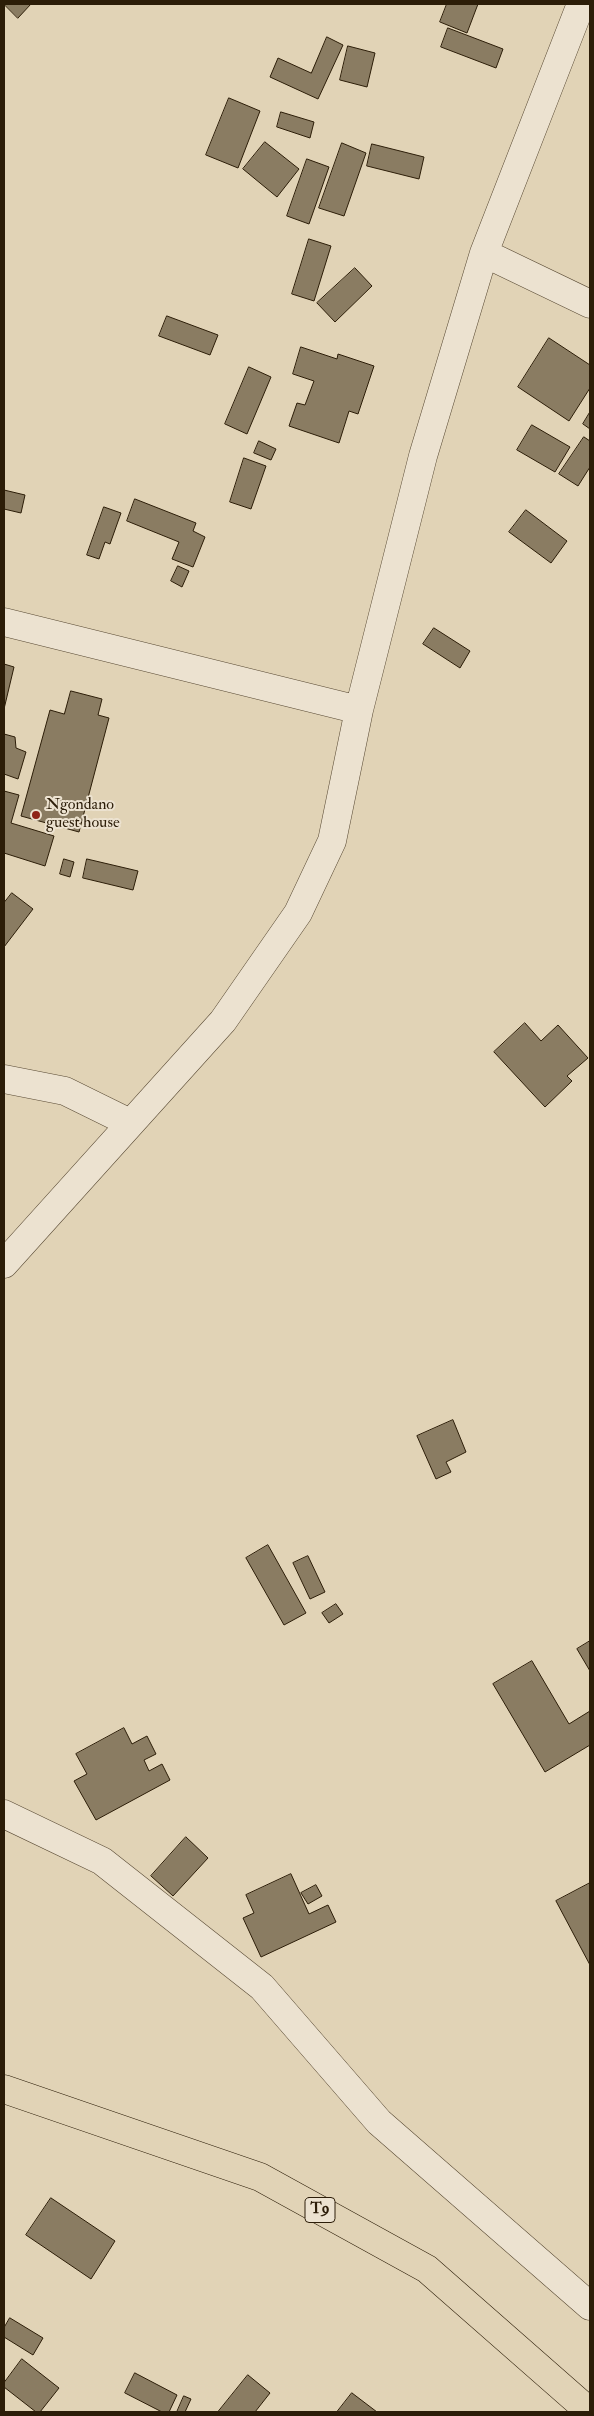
<!DOCTYPE html>
<style>
body{margin:0}
#map{position:relative;width:594px;height:2416px;overflow:hidden;background:#e1d3b6;font-family:"IM FELL Double Pica",serif}
canvas{display:block}
.frame{position:absolute;inset:0;border:5px solid #2c1d08;pointer-events:none}
</style>
<div id="map">
<canvas width="594" height="2416"></canvas>
<div class="frame"></div>
</div>
<script>
const g = document.querySelector('canvas').getContext('2d');
g.lineJoin = 'round';
function fillPath(path, color) { g.fillStyle = color; g.fill(path, 'evenodd'); }
function stroke(path, color, width, dash) { g.strokeStyle = color; g.lineWidth = width; g.lineCap = dash ? 'butt' : 'round'; g.setLineDash(dash || []); g.stroke(path); }
function write(font, color, halo, rows, align = 'center') {
  g.font = font + ' "IM FELL Double Pica",serif'; g.lineWidth = 4; g.setLineDash([]); g.textBaseline = 'middle'; g.strokeStyle = halo; g.fillStyle = color; for (const [text, x, y, turn = 0] of rows) {
    g.save(); g.translate(x, y); g.rotate((+turn || 0) * Math.PI / 180); g.textAlign = isNaN(turn) ? turn : align; if (halo) g.strokeText(text, 0, 0); g.fillText(text, 0, 0); g.restore();
  }
}
const building = new Path2D(`
 M4,4h27l-13,14z
 M447,4h31l-11,29 -27,-11z
 M448,28l55,21 -7,19 -55,-21z
 M327,37l16,8 -25,54 -48,-22 8,-19 33,15z
 M348,46l27,7 -8,34 -27,-7z
 M229,98l31,13 -22,57 -32,-13z
 M281,112l33,10 -4,16 -33,-11z
 M265,142l34,27 -22,28 -34,-28z
 M342,143l24,10 -22,63 -25,-8z
 M372,144l52,13 -5,22 -52,-13z
 M307,159l22,8 -20,57 -22,-8z
 M309,239l22,7 -17,55 -22,-7z
 M355,268l17,18 -37,36 -18,-19z
 M167,316l51,19 -8,20 -51,-19z
 M549,338l41,27v23l-21,33 -51,-34z
 M301,347l36,12 1,-5 36,12 -16,48 -9,-3 -10,32 -50,-17 8,-23 8,2 9,-24 -21,-7z
 M249,367l22,10 -24,57 -22,-10z
 M590,412v17l-7,-5z
 M532,425l38,22 -15,25 -38,-22z
 M584,437l6,4v26l-12,19 -19,-12z
 M259,441l17,8 -5,11 -17,-7z
 M244,458l22,8 -15,43 -21,-7z
 M4,490l21,5 -4,18 -17,-4z
 M135,499l61,24 -3,8 12,6 -12,30 -21,-8 7,-17 -52,-21z
 M104,507l17,6 -11,31 -5,-2 -6,17 -12,-4z
 M526,510l41,31 -16,22 -42,-31z
 M178,566l11,5 -7,16 -11,-6z
 M434,628l36,23 -10,17 -37,-24z
 M4,664l10,3 -10,42z
 M71,691l31,8 -4,16 11,3 -30,114 -58,-16 29,-106 14,4z
 M4,734l11,3 1,11 10,4 -8,27 -14,-5z
 M4,791l15,4 -8,28 43,13 -9,30 -41,-13z
 M64,859l10,3 -4,15 -10,-3z
 M87,859l51,12 -5,19 -50,-12z
 M12,893l21,16 -29,38v-44z
 M525,1023l16,18 17,-16 30,33 -21,18 5,5 -27,26 -51,-55z
 M453,1420l13,32 -20,10 5,10 -15,7 -19,-43z
 M268,1545l38,68 -22,12 -38,-67z
 M308,1556l17,36 -15,7 -17,-36z
 M336,1604l7,10 -14,9 -7,-10z
 M590,1641v30l-13,-22z
 M532,1661l37,63 21,-13v34l-45,27 -52,-88z
 M124,1728l8,16 15,-8 9,18 -12,6 5,11 13,-7 8,16 -74,40 -22,-39 13,-7 -11,-20z
 M186,1837l22,21 -35,38 -22,-20z
 M291,1874l18,40 19,-9 8,17 -75,35 -18,-39 11,-5 -8,-18z
 M590,1883v82l-34,-64z
 M316,1885l6,11 -14,8 -7,-11z
 M51,2198l64,43 -24,38 -65,-44z
 M10,2318l33,20 -10,17 -29,-18v-9z
 M22,2359l37,29 -19,24h-4l-32,-25v-4z
 M135,2373l42,22 -8,17h-7l-37,-19z
 M248,2375l22,18 -15,19h-37z
 M352,2393l25,19h-40z
 M184,2396l7,3 -6,13h-8z`);
fillPath(building, '#8a7c62');
stroke(building, '#2c1d08', 1);
const minor = new Path2D(`
 M484,253l106,51
 M4,622l355,88
 M4,1079l61,12 65,32
 M4,1264l219,-243 75,-108 34,-72 27,-131 64,-254 61,-203 97,-249
 M4,1814l98,47 160,126 117,135 211,184`);
const highway = new Path2D(`
 M4,2089l256,88 167,92 163,143`);
stroke(minor, '#594a34', 29);
stroke(highway, '#2c1d08', 29);
stroke(minor, '#ece2d0', 28);
stroke(highway, '#e1d3b6', 28);
for (const [x, y, r, color] of [
 [36,815,5,"#8f2418"]
]) { const dot = new Path2D(); dot.arc(x, y, r, 0, 2 * Math.PI); g.fillStyle = color; g.fill(dot); stroke(dot, '#ece2d0', 2); }
for (const [x, y, w] of [
 [320,2210,30]
]) { const box = new Path2D(); box.roundRect(x - w / 2, y - 12.5, w, 25, 4); g.fillStyle = '#ece2d0'; g.fill(box); stroke(box, '#2c1d08', 1); }
write('bold 15px', '#2c1d08', null, [
 ["T9",320,2210]
]);
write('16px', '#2c1d08', '#ece2d0', [
 ["Ngondano",46,806],
 ["guest house",46,824]
], 'left');
</script>
